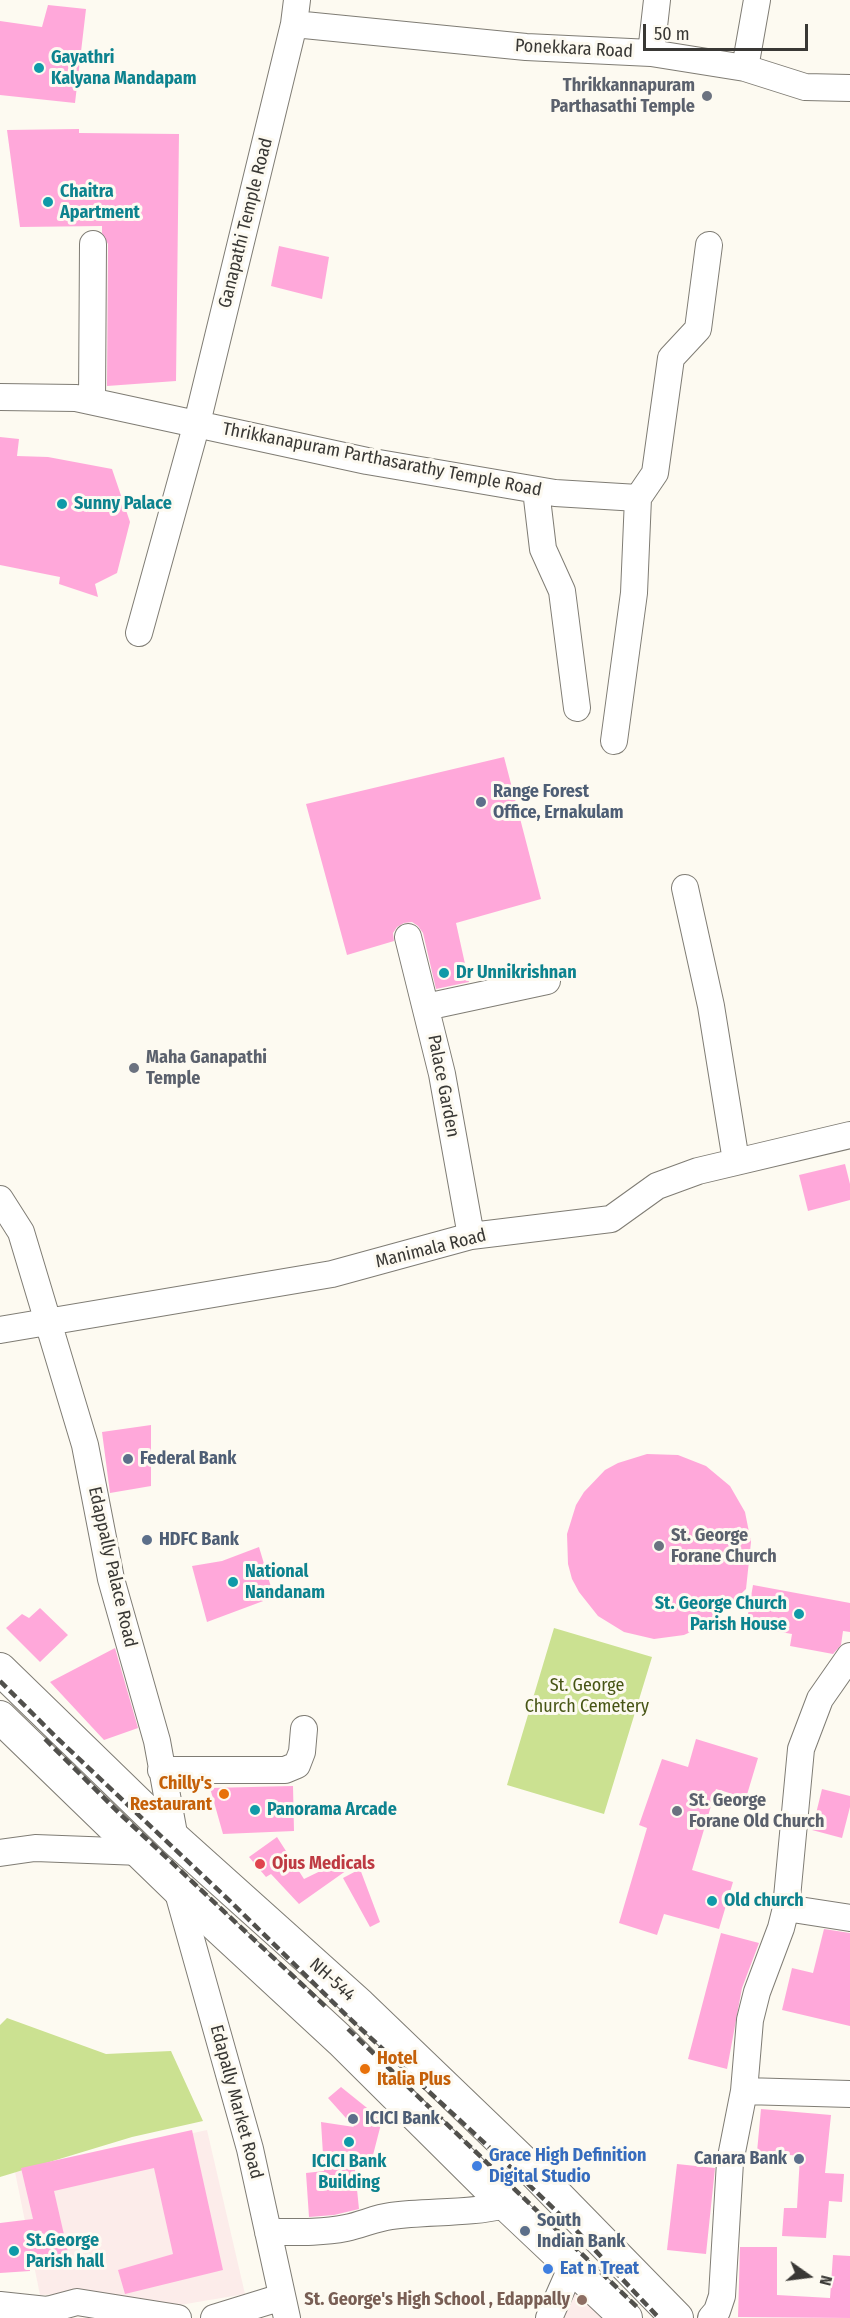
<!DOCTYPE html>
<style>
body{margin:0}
#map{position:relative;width:850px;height:2318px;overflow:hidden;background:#fdfaf1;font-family:"Fira Sans Condensed",sans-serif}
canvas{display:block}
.north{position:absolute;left:778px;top:2246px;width:60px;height:60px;-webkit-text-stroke:4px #fdfaf1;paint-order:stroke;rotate:104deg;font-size:16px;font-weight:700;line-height:24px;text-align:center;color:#393835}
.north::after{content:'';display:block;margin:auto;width:21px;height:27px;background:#393835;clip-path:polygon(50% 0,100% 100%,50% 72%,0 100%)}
.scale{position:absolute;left:643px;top:24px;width:165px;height:27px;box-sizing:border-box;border:3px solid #393835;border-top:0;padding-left:8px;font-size:18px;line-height:21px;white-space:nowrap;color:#393835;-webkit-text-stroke:4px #fdfaf1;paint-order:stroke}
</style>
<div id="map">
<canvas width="850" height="2318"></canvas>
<div class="north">N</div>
<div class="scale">50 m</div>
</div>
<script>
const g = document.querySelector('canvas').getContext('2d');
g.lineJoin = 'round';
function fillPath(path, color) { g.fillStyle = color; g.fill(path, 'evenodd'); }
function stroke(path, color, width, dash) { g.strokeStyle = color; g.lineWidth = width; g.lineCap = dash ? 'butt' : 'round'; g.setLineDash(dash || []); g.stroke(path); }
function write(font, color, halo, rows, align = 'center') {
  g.font = font + ' "Fira Sans Condensed",sans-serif'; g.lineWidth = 6; g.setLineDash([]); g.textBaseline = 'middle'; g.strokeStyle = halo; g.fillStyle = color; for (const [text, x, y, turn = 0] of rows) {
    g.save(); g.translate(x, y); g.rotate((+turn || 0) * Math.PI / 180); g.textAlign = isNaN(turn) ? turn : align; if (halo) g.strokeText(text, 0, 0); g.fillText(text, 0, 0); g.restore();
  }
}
fillPath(new Path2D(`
 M207,2130l38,164 -65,11 -87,-12 -53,2 -25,-123z
 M577,2283l36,35h-53z`), '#fcecea');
fillPath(new Path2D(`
 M554,1628l98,29 -48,157 -97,-29z
 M7,2018l99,36 65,-3 32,70 -71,16 -132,40v-152z`), '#cbe191');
fillPath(new Path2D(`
 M48,5l38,4 -11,94 -75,-8v-74l42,6z
 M79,129v4l100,1 -3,247 -69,5 1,-142 -6,-11v-7l-82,1 -13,-97z
 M279,246l50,11 -7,42 -51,-13z
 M0,437l19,2 -2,17 31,1 64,12 18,53 -13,51 -22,11 3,13 -39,-13 1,-7 -60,-12z
 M504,757l37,142 -85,24 13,59 -33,7 -13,-56 -5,-7 -6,-4 -8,1 -7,4 -4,6 1,8 -47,14 -41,-151z
 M845,1164l5,20v16l-42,11 -9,-36z
 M151,1425v61l-41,7 -8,-61z
 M647,1454l31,1 28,11 24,20 15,26 6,30 -5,47 -34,33 -28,13 -30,4 -30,-7 -26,-16 -19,-24 -7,-13 -4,-15 -1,-30 9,-29 8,-13 21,-22 13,-7z
 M259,1547l15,50 -67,25 -15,-56 30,-5z
 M753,1585l97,18v29l-7,-1 -2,14 -8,9 -43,-8 2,-12 -46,-8z
 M40,1608l28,27 -28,27 -34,-34 16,-14 7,4z
 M115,1648l23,80 -34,12 -54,-58z
 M696,1739l62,19 -12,40 -30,-9 -24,81 41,12 -14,47 -55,-15 -7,21 -38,-12 28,-95 -8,-3 23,-66 26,8z
 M293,1786l1,45 -71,3 -13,-46z
 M822,1789l28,7v11l-8,31 -30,-8z
 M277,1837l27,42 41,-20 5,9 -51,36 -28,-30 -5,3 -17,-20z
 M360,1869l20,53 -10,5 -27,-49z
 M824,1929l26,4v93l-68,-16 10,-42 21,5z
 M721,1933l38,10 -17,45 -15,81 -39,-10z
 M341,2087l41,33 -10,39 -18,1 5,49 -25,6 -25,2 -3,-44 18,-2 -3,-49 33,5 -26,-29z
 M761,2109l70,6 -6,58 19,1 -2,28 -13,-1 -3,37 -44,-2 2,-28h13l3,-52 -43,-4z
 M192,2130l31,140 -98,24 -7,-24 55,-16 -19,-86 -100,23 14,61 -39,10 1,9 -30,2v-50l33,-4 -12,-51z
 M677,2164l38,4 -9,86 -39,-4z
 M740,2247h37v48l53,3 3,-43 17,1v62l-112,-1z`), '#ffa8da');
const minor = new Path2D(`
 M294,24l232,23 125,6 94,15 60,19 45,1
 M651,53l6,-53
 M745,68l12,-68
 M0,397l76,1 291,63 188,32 83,5 17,-25 16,-115 27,-29 11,-84
 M92,401l1,-157
 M536,490l7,59 19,42 15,117
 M139,633l58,-210 97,-399 3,-24
 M614,741l20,-148 4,-95
 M685,888l26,118 25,155
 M408,937l34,137 29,162
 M426,1007l121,-26
 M0,1199l21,33 64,213 26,134 46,162 18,98
 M0,1330l332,-56 139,-38 140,-17 46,-33 41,-15 152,-36
 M161,1770h124l12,-5 5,-13 2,-23
 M0,1853l35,-5 106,4
 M177,1889l73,260 37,169
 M786,1908l64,10
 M744,2091l106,3
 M268,2232c26,0 53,1 78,-4 16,-3 29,-10 45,-12 38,-5 77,-2 115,-11l-5,-5
 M0,2305l47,5 30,-8 101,16
 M214,2318l68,-21
 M549,2318l23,-52
 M711,2318l6,-7 5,-15 8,-134 14,-71 6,-71 7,-28 24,-64 5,-20 15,-159 19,-50 30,-43`);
const major = new Path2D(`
 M0,1669l175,170 185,166 175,168 142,145
 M0,1717l194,188 147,136 160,159 125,118`);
stroke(minor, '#7f7c74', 28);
stroke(major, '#7f7c74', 34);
stroke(minor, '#fff', 26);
stroke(major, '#fff', 32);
stroke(new Path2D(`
 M0,1681l58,58 175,165 114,112 157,145 72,69 83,88
 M45,1739l75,75 207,194
 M348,2029l290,279`), '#51504c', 4.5, [9, 4.5]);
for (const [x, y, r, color] of [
 [39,68,6,"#0f9aa8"],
 [707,96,6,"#6b7280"],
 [48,202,6,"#0f9aa8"],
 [62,504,6,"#0f9aa8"],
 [481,802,6,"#5c6f8a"],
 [444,973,6,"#0f9aa8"],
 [134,1068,6,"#6b7280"],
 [128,1459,6,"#5c6f8a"],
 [147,1540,6,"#5c6f8a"],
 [659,1546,6,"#6b7280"],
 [233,1582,6,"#0f9aa8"],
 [799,1614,6,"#0f9aa8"],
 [224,1794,6,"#e8710a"],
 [255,1810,6,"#0f9aa8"],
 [677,1811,6,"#6b7280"],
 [260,1864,6,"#e0444e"],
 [712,1901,6,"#0f9aa8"],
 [365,2069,6,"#e8710a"],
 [353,2119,6,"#5c6f8a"],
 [349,2142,6,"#0f9aa8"],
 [799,2159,6,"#5c6f8a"],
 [477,2166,6,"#3f7fe0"],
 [525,2231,6,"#5c6f8a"],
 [14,2251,6,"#0f9aa8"],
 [548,2269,6,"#3f7fe0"],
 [582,2300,6,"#8d6e63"]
]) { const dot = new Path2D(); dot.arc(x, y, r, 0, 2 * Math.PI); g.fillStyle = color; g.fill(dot); stroke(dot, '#fdfaf1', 2); }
write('18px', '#393835', '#fdfaf1', [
 ["Ponekkara Road",574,49,3],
 ["Ganapathi Temple Road",246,223,-76],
 ["Thrikkanapuram Parthasarathy Temple Road",382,460,11],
 ["Palace Garden",443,1086,79],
 ["Manimala Road",431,1249,-14],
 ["Edappally Palace Road",112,1567,77],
 ["NH-544",332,1980,42],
 ["Edapally Market Road",236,2102,75]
]);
write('bold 18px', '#0d838f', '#fdfaf1', [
 ["Gayathri",51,58],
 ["Kalyana Mandapam",51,79],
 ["Chaitra",60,192],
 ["Apartment",60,213],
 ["Sunny Palace",74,504],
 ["Dr Unnikrishnan",456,973],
 ["National",245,1572],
 ["Nandanam",245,1593],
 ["St. George Church",787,1604,"right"],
 ["Parish House",787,1625,"right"],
 ["Panorama Arcade",267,1810],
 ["Old church",724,1901],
 ["ICICI Bank",349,2162,"center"],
 ["Building",349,2183,"center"],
 ["St.George",26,2241],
 ["Parish hall",26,2262]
], 'left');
write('bold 18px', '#5b616d', '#fdfaf1', [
 ["Thrikkannapuram",695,86,"right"],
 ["Parthasathi Temple",695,107,"right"],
 ["Maha Ganapathi",146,1058],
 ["Temple",146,1079],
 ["St. George",671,1536],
 ["Forane Church",671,1557],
 ["St. George",689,1801],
 ["Forane Old Church",689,1822]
], 'left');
write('bold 18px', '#4e5e75', '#fdfaf1', [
 ["Range Forest",493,792],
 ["Office, Ernakulam",493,813],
 ["Federal Bank",140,1459],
 ["HDFC Bank",159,1540],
 ["ICICI Bank",365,2119],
 ["Canara Bank",787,2159,"right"],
 ["South",537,2221],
 ["Indian Bank",537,2242]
], 'left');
write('18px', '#475515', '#fdfaf1', [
 ["St. George",587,1686],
 ["Church Cemetery",587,1707]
]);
write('bold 18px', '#c56008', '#fdfaf1', [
 ["Chilly's",212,1784],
 ["Restaurant",212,1805],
 ["Hotel",377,2059,"left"],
 ["Italia Plus",377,2080,"left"]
], 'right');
write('bold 18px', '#be3a42', '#fdfaf1', [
 ["Ojus Medicals",272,1864]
], 'left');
write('bold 18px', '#366cbe', '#fdfaf1', [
 ["Grace High Definition",489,2156],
 ["Digital Studio",489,2177],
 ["Eat n Treat",560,2269]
], 'left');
write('bold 18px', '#785e54', '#fdfaf1', [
 ["St. George's High School , Edappally",570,2300]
], 'right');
</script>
